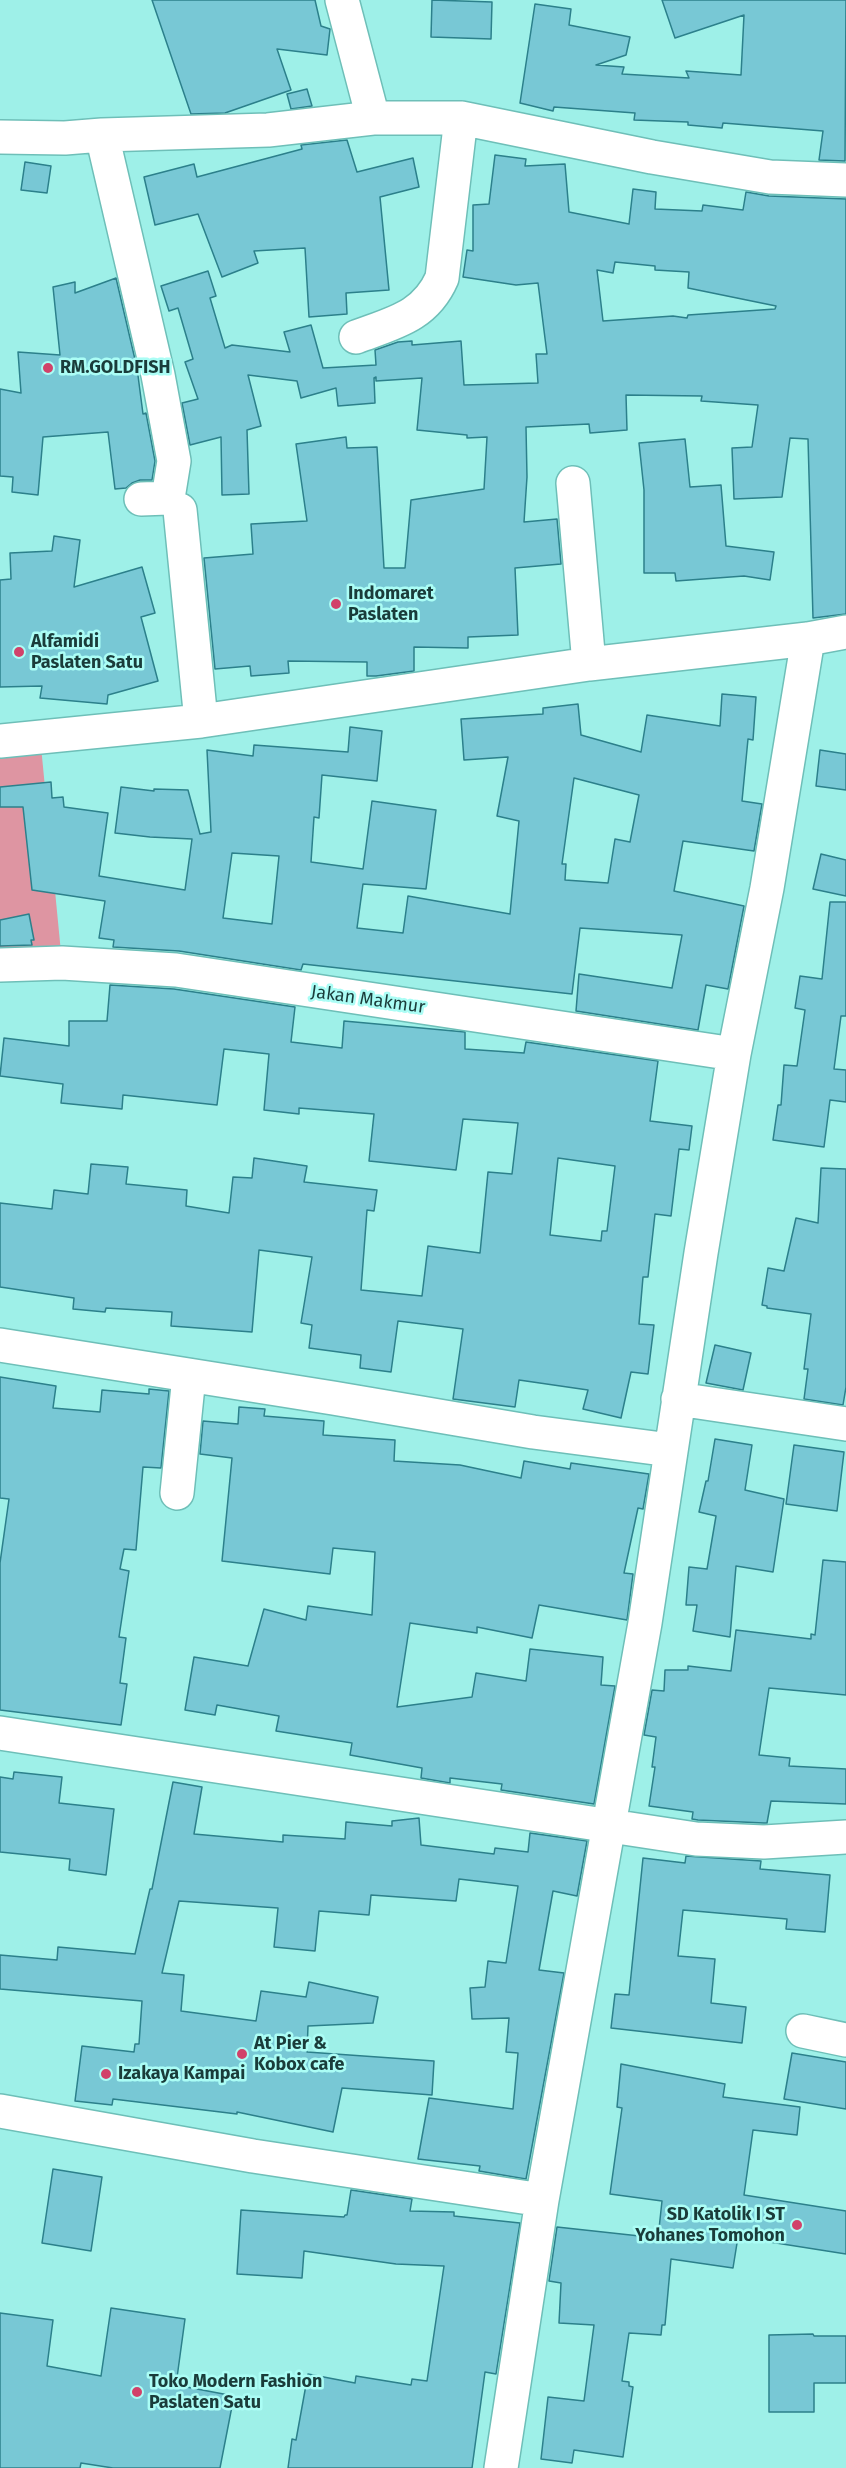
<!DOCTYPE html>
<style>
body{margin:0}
canvas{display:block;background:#9ef0e8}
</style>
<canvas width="846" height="2468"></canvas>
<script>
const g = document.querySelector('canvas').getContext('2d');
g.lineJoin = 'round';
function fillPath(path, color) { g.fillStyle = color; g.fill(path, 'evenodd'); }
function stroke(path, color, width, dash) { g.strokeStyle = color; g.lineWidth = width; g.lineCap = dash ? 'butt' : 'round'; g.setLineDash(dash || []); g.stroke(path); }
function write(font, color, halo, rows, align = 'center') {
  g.font = font + ' "Fira Sans",sans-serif'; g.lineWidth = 5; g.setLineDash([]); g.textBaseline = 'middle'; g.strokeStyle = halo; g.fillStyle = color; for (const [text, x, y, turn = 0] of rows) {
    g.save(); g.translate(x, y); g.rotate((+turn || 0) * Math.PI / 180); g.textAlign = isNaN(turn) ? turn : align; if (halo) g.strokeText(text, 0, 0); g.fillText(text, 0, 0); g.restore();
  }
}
fillPath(new Path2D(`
 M40,736l22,227 -62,2v-224z`), '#de95a2');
const building = new Path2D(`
 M152,0h163l6,26 9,3 -3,26 -50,-6 14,41 -66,23 -34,1z
 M432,0l60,2 -1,37 -60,-2z
 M662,0h184l-1,161 -26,-1 4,-29 -100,-8 -1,5 -34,-3v-3l-54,-2 1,-7 -81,-6 -1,4 -33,-8 15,-99 36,5 -2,16 61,12 -4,18 -30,10 28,2 -2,7 67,4 -3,-7 55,4 3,-60 -69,23z
 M307,89l5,17 -21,3 -4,-15z
 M347,140l10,32 56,-14 6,29 -39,10 9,93 -43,3 1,21 -38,3 -4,-69 -51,3 4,12 -36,14 -24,-63 -43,11 -11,-48 50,-13 3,13 105,-28 -1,-4z
 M495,155l31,4 -1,7 40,-2 4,48 60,12 4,-35 23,3 -1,17 47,2 1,-6 40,5 3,-18 23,4 77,3v415l-33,4 -5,-179 -18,-1 -8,59 -48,2 -2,-51 20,-1 6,-42 -57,-4 1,-5 -76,-1 1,35 -37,3 -1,-9 -63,3 1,50 -3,45 33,-3 4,45 -46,4 3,67 -50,2v11l-54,-1v24l-38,5h-9v-14l-79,-1 1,12 -38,3 -1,-10 -35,3 -11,-111 49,-4 -2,-30 56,-3 -11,-77 50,-7 1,11 30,-1 7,121h21l6,-68 73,-11 3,-52 -20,1v-3l-50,-5 5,-52 -46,3v-4l-2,1 1,25 -37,3 -2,-18 -35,10 -4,-17 -49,-6 13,51 -14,4 2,64 -27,1 -1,-58 -31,8 -8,-42 16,-4 -13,-37 8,-3 -15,-51 -9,3 -8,-25 47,-15 8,25 -6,2 15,50 7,-3 58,7 -6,-20 27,-7 12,43 53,-3 -1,-15 23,-8 14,-1v4l49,-4 3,44 74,-2 -2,-29h11l-9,-71 -22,2 -53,-8 4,-27 6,1v-46l16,-1zM615,262l40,4v4l34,2 -1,16 88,18 -1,3 -87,6 -1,3 -14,-2 -70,5 -6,-51 16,3z
 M25,162l26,4 -4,27 -26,-3z
 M116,278l21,90 6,46 3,-1 9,48 -3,19h-12l-8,3 -6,5 -11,1 -7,-57 -65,5 -5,58 -26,-3 1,-15 -13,-1v-87l21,4 -3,-41 42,3 -7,-68 22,-5v11z
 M685,439l5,48 31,-2 5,61 48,6 -4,28 -26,-4 -68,5 -1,-8h-31v-83l-5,-47z
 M54,536l26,4 -6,47 68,-20 13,46 -14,4 17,64 -50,14 -1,9 -67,-6 2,-12 -42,1v-107l11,-1 -1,-26 42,-2z
 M722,694l34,3 -3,43 -5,-1 -6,62 20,3 -8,47 -71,-10 -9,50 70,15 -16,83 -22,-4 -8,45 -122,-19 3,-37 93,14 10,-53 -102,-7 -8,66 -269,-30 -2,6 -122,-19 -66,-4 1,-7 -15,-2 6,-37 -73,-11 -9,-83h-23v-20l51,-5 1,16 11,-1 1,10 44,6 -9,63 86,14 7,-51 -42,-2 -35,-4 6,-46 33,4v-2l34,1 12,44 11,-2 -4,-82 46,6 1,-11 94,7 2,-25 32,4 -5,50 -55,-6 -3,43 -5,-1 -3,45 52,7 9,-68 64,9 -10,79 -63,-5 -6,44 46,5 5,-37 102,18 9,-93 -22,-5 11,-59 -44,3 -3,-41 82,-5v-6l35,-4 3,31 60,17 6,-37 73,11zM574,778l65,17 -9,47 -15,-3 -7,44 -43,-3 1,-16h-4zM232,853l47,3 -7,68 -49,-6z
 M820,750l26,4v36l-30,-4z
 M821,854l25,6v36l-33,-7z
 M830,902h16v114h-5l-7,53 12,1v32l-16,-2 -6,47 -51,-7 5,-35h3l3,-40 13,1 8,-56 -10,-2 5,-32 22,3z
 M29,914l5,26h-3l1,5 -32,1v-26z
 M110,985l64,4 121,18 -4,35 51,6 2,-27 121,11v17l59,4 2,-11 132,19 -8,60 42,5 -3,24 -10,-1 -8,67 -16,-2 -7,63h-5l-4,47 15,1 -6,49 -17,-2 -10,46 -38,-9 5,-19 -69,-10 -4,27 -62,-8 10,-70 -65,-8 -7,51 -31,-4 1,-13 -52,-7 3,-23 -11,-2 11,-66 -53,-7 -7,82 -81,-6 1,-14 -66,-4 -1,4 -32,-3 1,-11 -74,-11v-84l52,6 2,-19 34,4 3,-30 37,3 -2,17 61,6 -1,16 43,7 4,-36 19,1 2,-20 53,8 -3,16 73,8 -3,21 -7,-1 -6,80 61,6 6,-50 52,7 8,-81 24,2 6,-51 -55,-4 -7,51 -87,-9 5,-47 -75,-6v6l-35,-4 5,-56 -45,-5 -7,56 -94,-10 -1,14 -61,-6 2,-19 -63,-8 4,-38 65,8v-25h38zM558,1158l57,8 -8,65h-5l-1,10 -51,-6z
 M821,1168l25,1v218l-3,18 -39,-6 4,-30h-4l7,-55 -44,-6v-2l-5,-1 6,-37 16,3 12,-53 22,5z
 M715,1345l36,8 -8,37 -37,-7z
 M0,1377l56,9 -3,22 47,4 2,-22 47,4v-5l20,2 -8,77 -18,-1 -7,83 -12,-1 -4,20 9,2 -10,66 7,1 -6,45 7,1 -6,41 -121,-15v-147l9,-64 -9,-1z
 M239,1407l26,2 -1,7 60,5 -1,14 72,5 -1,21 66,4 61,13 3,-17 46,8 1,-6 78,11 -6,35 -5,-1 -14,65 9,1 -6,46 -88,-15 -7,33 -55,-11v6l-67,-10 -13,84 75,-10 4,-24 50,8 4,-32 73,8 -2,28 14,1 -21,118 -93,-14 1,-6 -52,-6v5l-29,-5 1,-10 -72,-13 2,-12 -76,-12 3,-15 -62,-11 -2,10 -30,-5 9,-53 54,9 16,-57 42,11 2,-14 64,9 3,-63 -42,-4 -3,26 -108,-13 10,-103 -32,-4 3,-33 35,3z
 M715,1439l37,6 -7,45 39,9 -11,73 -37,-6 -6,71 -37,-6 4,-26h-11l3,-38 18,2 9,-53 -17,-4 7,-31h2z
 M794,1445l50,7 -7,59 -51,-7z
 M823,1560l23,2v133l-77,-7 -10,67 31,3 -1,8 57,3v35l-75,-3 -4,22h-3l-66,-3 -6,-1 1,-7 -44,-6 6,-39h-3l4,-30 -12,-2 8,-45 12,1 1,-21h23v-4l43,5 5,-41 75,9v-5l4,1z
 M14,1772l48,5 -3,26 55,6 -8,66 -37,-5 1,-11 -70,-7v-75l13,2z
 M173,1782l29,5 -8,47 89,8v-7l62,4 1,-17 46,4v-5l27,-3 2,27 73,9 1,-6 33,4 2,-19 57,8 -10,55 -24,-5 -14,79 25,3 -38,206 -47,-8 1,-5 -62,-7 11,-61 84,11 5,-56 -12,-1 3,-34 -37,1 -2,-31 15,-1 3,-26 18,2 12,-77 -59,-7 -3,22 -85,-6 -2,20 -50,-4 -4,40 -41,-4 4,-39 -99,-7 -17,72 22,2 -3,36 75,10 5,-30 45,6 3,-15 69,15 -5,26 -65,3 -1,26 127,9 -2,34 -90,-7 -9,44 -96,-20v2l-124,-15 -1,6 -37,-4 7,-55 52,6 1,-8h4l3,-43 -142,-12v-34l57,5 1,-13 77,7 15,-65h2z
 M686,1856l75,5 -1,8 70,6 -5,57 -39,-3 1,-10 -104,-9 -5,46 37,3 -4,44 35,4 -4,36 -131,-15 4,-34 14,1 14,-137 42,5z
 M792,2053l54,9v47l-62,-10z
 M621,2064l104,20 -2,13 77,10 -3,28 -44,-5 -9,65 102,16v43l-108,-17 -5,31 -62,-9 -6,66h-3l-1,10 -32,-2 -7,48 7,1v4l4,1 -10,70 -49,-7 -2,13 -31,-4 7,-62 36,4 10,-76 -35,-2 2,-40 -12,-2 8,-54 101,11 4,-37 -52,-7 12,-86 -5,-1z
 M53,2169l49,8 -11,74 -49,-8z
 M351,2190l61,9 -2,12 44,1v4l66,7 -24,151 -11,-2 -13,96h-184l4,-29 4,1 12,-66 47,9 1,-7 55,9 1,-6 15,2 17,-115 -48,-2 -92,-13 -2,27 -65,-4 4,-64 103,7 1,-2h2z
 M111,2308l74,11 -9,66 58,11 -14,72h-107l-32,-5 -1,5h-80v-155l53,7 -6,46 54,10z
 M813,2334l1,2h32v47h-32v29h-45v-77z`);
fillPath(building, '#78c8d5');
stroke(building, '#2c808b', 1.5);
const minor = new Path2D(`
 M342,0l31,118
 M102,135l56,240 16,86 -6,37 -27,1
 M0,137l65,1 37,-3 166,-5 105,-12h88l191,39 118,20 76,3
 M356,337c37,-14 69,-20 86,-59l19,-160
 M573,483l16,181
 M180,510l21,211
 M0,741l201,-20 388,-57 219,-25 38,-7
 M0,965l62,-2 114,7 558,84
 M0,1345l333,53 200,34 137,18
 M678,1399l168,25
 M177,1493l12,-117
 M0,1733l696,106 68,3 82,-5
 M803,2031l43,9
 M0,2111l253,45 289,44
 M501,2468l41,-268 103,-577 56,-370 33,-199 33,-166 41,-249`);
stroke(minor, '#6ebfb8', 36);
stroke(minor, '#fff', 33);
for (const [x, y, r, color] of [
 [48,368,6,"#d1426a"],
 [336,604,6,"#d1426a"],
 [19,652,6,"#d1426a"],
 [242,2054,6,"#d1426a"],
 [106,2074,6,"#d1426a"],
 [797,2225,6,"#d1426a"],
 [137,2392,6,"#d1426a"]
]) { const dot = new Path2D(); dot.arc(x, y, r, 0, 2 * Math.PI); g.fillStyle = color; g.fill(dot); stroke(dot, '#abfdf5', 2); }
write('bold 18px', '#1a3c3a', '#abfdf5', [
 ["RM.GOLDFISH",60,368],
 ["Indomaret",348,594],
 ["Paslaten",348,615],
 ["Alfamidi",31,642],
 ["Paslaten Satu",31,663],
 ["At Pier &",254,2044],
 ["Kobox cafe",254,2065],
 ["Izakaya Kampai",118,2074],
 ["SD Katolik I ST",785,2215,"right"],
 ["Yohanes Tomohon",785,2236,"right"],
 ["Toko Modern Fashion",149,2382],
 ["Paslaten Satu",149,2403]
], 'left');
write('18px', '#1a3c3a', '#abfdf5', [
 ["Jakan Makmur",368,1000,8]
]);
</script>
